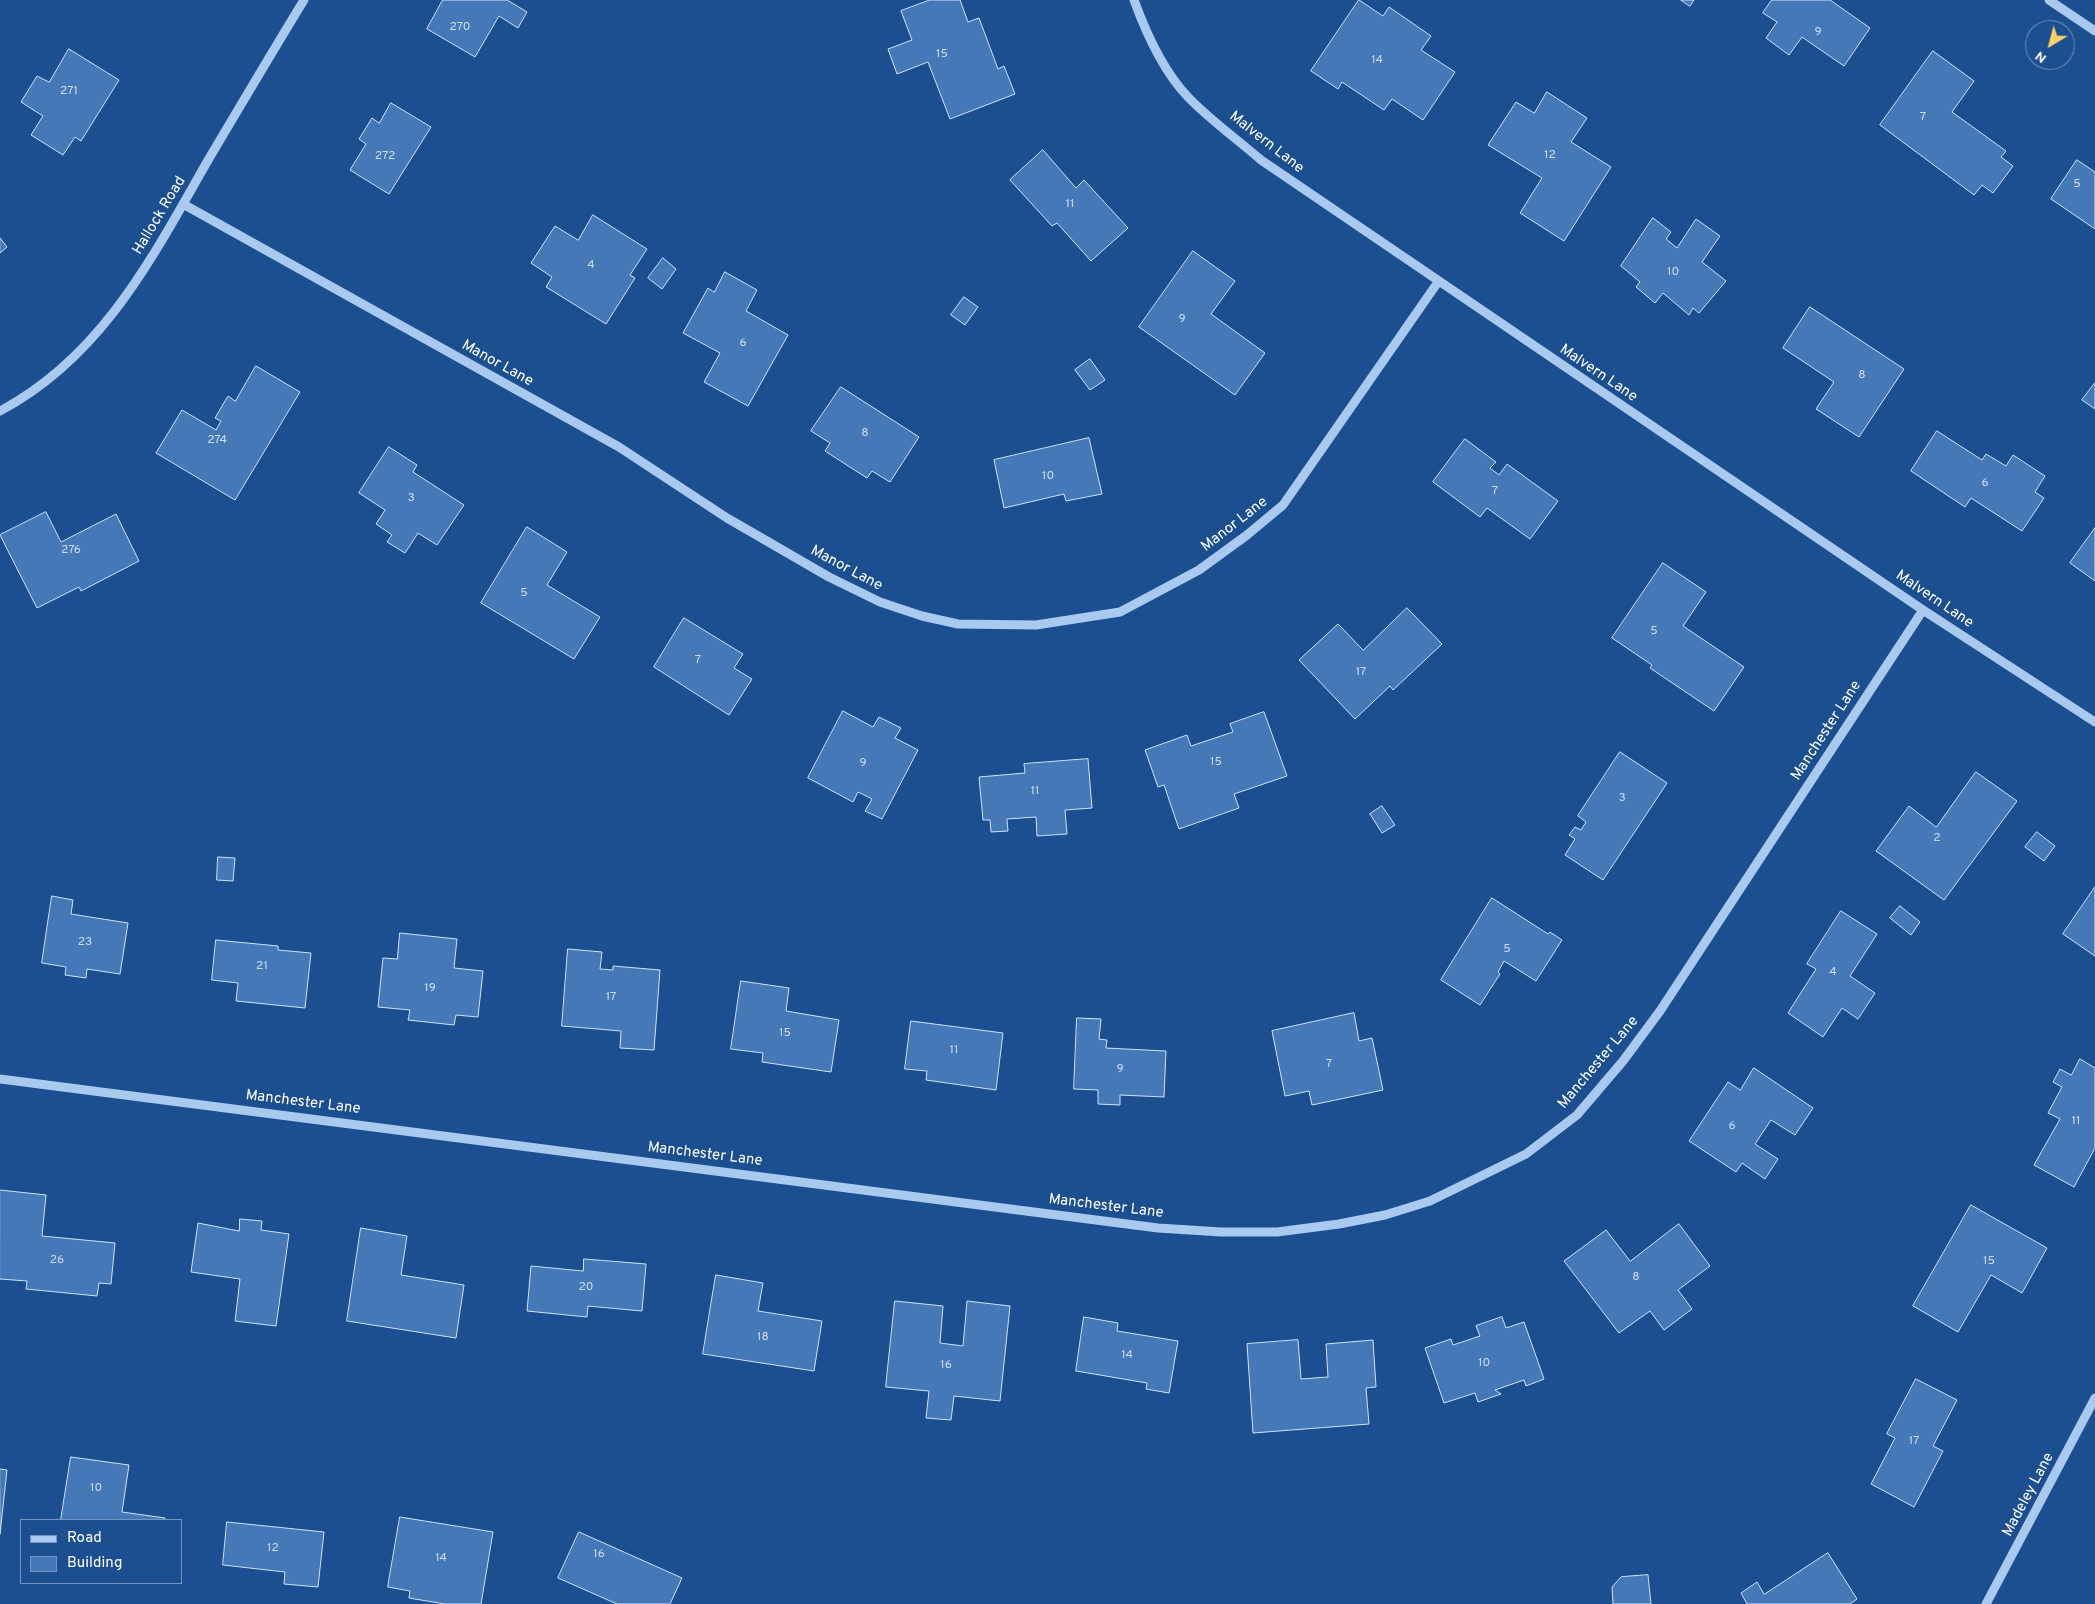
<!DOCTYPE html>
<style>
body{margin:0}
#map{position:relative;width:2095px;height:1604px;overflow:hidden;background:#1b4f8f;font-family:Overpass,sans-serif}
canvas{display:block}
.legend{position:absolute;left:20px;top:1519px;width:162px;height:65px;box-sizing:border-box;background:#1b4f8f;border:1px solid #7695bc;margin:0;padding:6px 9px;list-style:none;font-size:15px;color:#fff}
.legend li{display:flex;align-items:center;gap:10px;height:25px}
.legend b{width:25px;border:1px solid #7695bc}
.north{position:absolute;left:2025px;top:20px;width:50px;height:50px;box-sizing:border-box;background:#1b4f8f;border:1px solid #7695bc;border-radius:50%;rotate:217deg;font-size:14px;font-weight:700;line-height:20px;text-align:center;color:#fff}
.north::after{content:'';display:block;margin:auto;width:18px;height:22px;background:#ffd166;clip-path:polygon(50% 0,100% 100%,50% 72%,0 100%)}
</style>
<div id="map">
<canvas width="2095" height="1604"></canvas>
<ul class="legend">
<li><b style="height:6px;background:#a9c9ee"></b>Road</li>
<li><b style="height:14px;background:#4478b7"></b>Building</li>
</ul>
<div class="north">N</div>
</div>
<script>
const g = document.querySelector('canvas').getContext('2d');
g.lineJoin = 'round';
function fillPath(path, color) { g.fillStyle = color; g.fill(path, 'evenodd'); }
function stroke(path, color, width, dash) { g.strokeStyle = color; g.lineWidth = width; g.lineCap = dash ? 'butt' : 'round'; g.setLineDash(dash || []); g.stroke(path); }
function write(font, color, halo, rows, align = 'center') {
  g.font = font + ' Overpass,sans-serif'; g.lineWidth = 4; g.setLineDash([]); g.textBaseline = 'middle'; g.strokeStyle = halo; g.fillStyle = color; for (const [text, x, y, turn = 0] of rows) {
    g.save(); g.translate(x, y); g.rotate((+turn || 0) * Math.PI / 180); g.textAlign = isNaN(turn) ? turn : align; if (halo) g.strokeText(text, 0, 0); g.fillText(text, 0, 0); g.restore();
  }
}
const building = new Path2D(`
 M443,0h64l20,12 -9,16 -19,-12 -24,41 -48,-28z
 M930,0h30l8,22 11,-4 19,51 6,-3 11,28 -65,25 -22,-57 -31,12 -9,-25 24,-9 -11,-29z
 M1359,0l24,16 6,-9 42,29 -10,14 34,22 -32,48 -31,-21 -8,11 -42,-28 -4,7 -27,-18z
 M1681,0h13l-4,6z
 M1772,0h58l40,28 -26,38 -42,-29 -13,18 -23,-17 11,-16 -14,-9z
 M69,49l50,31 -38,61 -6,-4 -12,18 -32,-20 12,-19 -22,-14 16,-26 12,6z
 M1933,51l41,30 -22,31 54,39 -5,6 12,9 -20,27 -11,-8 -8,10 -94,-70z
 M1547,92l40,26 -16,24 40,25 -47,74 -44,-28 22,-35 -54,-33 28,-43 18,11z
 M391,103l40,24 -42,67 -39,-24 16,-26 -7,-5 13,-21 7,5z
 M1043,150l33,38 8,-8 44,48 -37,33 -34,-38 -5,3 -42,-46z
 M2077,160l18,12v57l-44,-30z
 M593,215l54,34 -17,26 5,3 -29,46 -60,-37 6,-10 -21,-14 24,-37 23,14z
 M1653,218l18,14 -5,7 11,9 19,-29 24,17 -18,26 24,19 -27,32 -6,-5 -4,7 -26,-22 -8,10 -19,-16 4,-5 -19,-16z
 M0,238l7,9 -7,6z
 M1193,251l42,30 -24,33 54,39 -30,42 -96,-68z
 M663,258l13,11 -14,20 -14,-11z
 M725,272l32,18 -11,21 42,24 -40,71 -44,-24 16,-29 -37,-20 25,-45 6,4z
 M964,297l14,10 -13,18 -14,-10z
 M1810,307l94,62 -45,68 -43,-28 18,-27 -51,-34z
 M1090,359l15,21 -15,10 -15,-20z
 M256,366l44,26 -65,108 -79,-47 26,-43 34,20 5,-9 -6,-3 13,-22 7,5z
 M2095,383v26l-13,-9z
 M841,387l78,50 -29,45 -18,-11 -5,7 -42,-27 5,-8 -19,-12z
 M1937,431l45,29 4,-6 20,12 7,-11 32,21 -10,16 9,6 -22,33 -51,-33 -6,9 -54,-36z
 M1089,438l13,56 -36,7 -2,-7 -60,14 -10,-48z
 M1465,439l31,23 -6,6 9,7 8,-11 51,37 -28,38 -43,-31 -7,9 -47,-35z
 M389,447l28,18 -4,7 51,33 -27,40 -19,-12 -13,20 -18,-11 5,-7 -16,-11 9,-14 -26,-17z
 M46,512l15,30 55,-28 23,47 -58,30 -2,-4 -42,21 -37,-73z
 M527,527l40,25 -20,33 53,32 -26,42 -93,-56z
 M2095,528v53l-25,-18z
 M1663,563l43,29 -23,34 61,41 -30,44 -64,-43 2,-3 -40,-27z
 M1407,608l35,36 -49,46 -3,-4 -35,33 -56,-59 39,-36 25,26z
 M684,618l59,36 -9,14 18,11 -23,36 -75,-48z
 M843,711l30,16 6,-10 22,11 -6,10 23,12 -36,69 -17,-8 7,-12 -14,-7 -5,10 -45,-24z
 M1264,712l23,64 -53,18 5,14 -60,21 -15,-44 -6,2 -13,-37 42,-15 4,11 42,-14 -3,-8z
 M1620,752l47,31 -64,97 -38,-25 10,-16 -6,-4 6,-8 6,3 5,-8 -8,-6z
 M1088,759l4,49 -27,2 2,24 -30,2 -1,-19 -29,2 1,12 -17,1 -1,-12h-7l-4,-43 46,-4 -1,-9z
 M1976,772l41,29 -73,99 -68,-49 33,-45 27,21z
 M1382,806l13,19 -13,8 -12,-19z
 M2037,832l18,14 -11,15 -19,-14z
 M218,857l17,1 -2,23 -16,-1z
 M2095,887v69l-32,-22z
 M52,896l21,4 -2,14 57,9 -8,51 -33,-5 -1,9 -21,-3 1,-8 -24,-4z
 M1492,898l56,36 2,-2 12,8 -26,41 -32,-20 -6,11 2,2 -20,31 -39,-25z
 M1900,906l20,16 -9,13 -21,-17z
 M1841,911l36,23 -27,42 25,17 -17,26 -16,-11 -19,29 -35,-24 28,-44 -9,-5z
 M400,933l57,6 -3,29 29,3 -5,46 -22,-2 -2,10 -46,-5 2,-10 -32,-3 5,-49 14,1z
 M216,940l62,6v4l33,3 -6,55 -69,-7 2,-18 -26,-3z
 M568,949l34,3 -2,17 13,1v-4l47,4 -6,80 -34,-2 1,-17 -59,-5z
 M741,981l48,7 -3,23 53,9 -8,52 -69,-10 1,-9 -32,-4z
 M1354,1013l5,28 13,-3 11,52 -71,15 -3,-14 -24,5 -13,-65z
 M1077,1018l24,1 -2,20 8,1 -1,8 60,3 -2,46 -44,-2v10l-22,-1v-14l-24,-1z
 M911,1021l92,12 -7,57 -70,-10 1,-9 -22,-2z
 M2080,1059l15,9v80l-21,39 -40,-22 26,-46 -12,-6 14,-26 -9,-5 7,-13 11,6z
 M1754,1068l59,40 -18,27 -24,-15 -16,24 23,15 -13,20 -23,-16 -6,9 -47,-31 39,-59 12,8z
 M0,1190l46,5 -4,41 73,7 -4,41 -12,-1 -2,13 -71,-7 1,-8 -27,-2z
 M1971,1205l76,43 -25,45 -31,-18 -33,57 -45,-26z
 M240,1219l22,2 -1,9 28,4 -13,92 -41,-5 5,-42 -49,-7 7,-49 41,8z
 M1679,1224l31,42 -32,24 14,19 -28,21 -14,-19 -31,22 -55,-72 42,-31 24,31z
 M361,1228l46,8 -6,39 63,10 -8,53 -109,-17z
 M584,1259l62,5 -4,47 -54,-5 -1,11 -60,-6 4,-45 52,5z
 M716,1275l47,8 -5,28 64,10 -8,50 -111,-17z
 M895,1301l48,5 -3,37 23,3 4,-45 43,5 -10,95 -46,-5 -3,24 -25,-2 3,-27 -43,-4z
 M1084,1317l34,6 -1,8 61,10 -9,52 -23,-4 1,-6 -71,-12z
 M1502,1317l4,11 18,-6 20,57 -18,7 -2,-6 -29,10 6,4 -23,8 -3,-9 -31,10 -19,-55 26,-9 2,6 27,-9 -4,-10z
 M1298,1340l3,39 27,-2 -2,-33 47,-4 3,47 -10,1 3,36 -116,9 -6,-89z
 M1916,1379l41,21 -24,46 10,5 -29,56 -43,-23 24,-46 -8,-4z
 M71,1457l58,8 -7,47 43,6 -1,2h-103z
 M0,1469l7,1 -7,64z
 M400,1517l93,15 -12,72h-36l-36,-6 1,-7 -22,-4z
 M227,1522l97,10 -6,55 -34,-3 1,-12 -62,-7z
 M579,1532l103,46 -12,26h-53l-59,-26z
 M1828,1553l29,46 -7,5h-103l-6,-11 16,-11 7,12z
 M1648,1575l3,29h-38l-1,-17 9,-10z`);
fillPath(building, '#4478b7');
stroke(building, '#cfe3fa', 1);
stroke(new Path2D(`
 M1134,0c12,33 29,71 54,97 22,23 49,42 73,63l662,450 172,112
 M2049,0l46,31
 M183,204l436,243 108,71 102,59 51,25 42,14 36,8 78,1 84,-13 79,-42 48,-35 36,-30 155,-223
 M0,411c102,-54 152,-153 207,-249 32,-54 64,-108 97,-162
 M0,1079l1158,149 63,4h56l62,-8 46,-9 45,-14 96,-47 51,-39 46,-54 37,-50 263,-401
 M1986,1604l109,-206`), '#a9c9ee', 9);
write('12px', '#d0dded', null, [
 ["270",460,28],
 ["9",1818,33],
 ["15",942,55],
 ["14",1377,61],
 ["271",69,92],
 ["7",1923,118],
 ["12",1550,156],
 ["272",385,157],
 ["5",2077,185],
 ["11",1070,205],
 ["4",591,266],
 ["10",1673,273],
 ["9",1182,320],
 ["6",743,344],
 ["8",1862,376],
 ["8",865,434],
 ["274",217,441],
 ["10",1048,477],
 ["6",1985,484],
 ["7",1495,492],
 ["3",411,499],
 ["276",71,551],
 ["5",524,594],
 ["5",1654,632],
 ["7",698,661],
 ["17",1361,673],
 ["15",1216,763],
 ["9",863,764],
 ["11",1035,792],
 ["3",1622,799],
 ["2",1937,839],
 ["23",85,943],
 ["5",1507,950],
 ["21",262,967],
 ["4",1833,973],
 ["19",430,989],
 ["17",611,998],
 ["15",785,1034],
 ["11",954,1051],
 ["7",1329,1065],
 ["9",1120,1070],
 ["11",2076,1122],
 ["6",1732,1127],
 ["26",57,1261],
 ["15",1989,1262],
 ["8",1636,1278],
 ["20",586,1288],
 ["18",763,1338],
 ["14",1127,1356],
 ["10",1484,1364],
 ["16",946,1366],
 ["17",1914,1442],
 ["10",96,1489],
 ["12",273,1549],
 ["16",599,1555],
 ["14",441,1559]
]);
write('15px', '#fff', '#1b4f8f', [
 ["Malvern Lane",1266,143,38],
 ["Hallock Road",160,216,-59],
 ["Manor Lane",497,364,29],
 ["Malvern Lane",1598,374,34],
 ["Manor Lane",1235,525,-38],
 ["Manor Lane",846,569,28],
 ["Malvern Lane",1934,600,34],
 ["Manchester Lane",1827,731,-57],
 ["Manchester Lane",1599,1063,-50],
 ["Manchester Lane",303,1103,7],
 ["Manchester Lane",705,1155,7],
 ["Manchester Lane",1106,1207,7],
 ["Madeley Lane",2029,1495,-62]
]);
</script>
